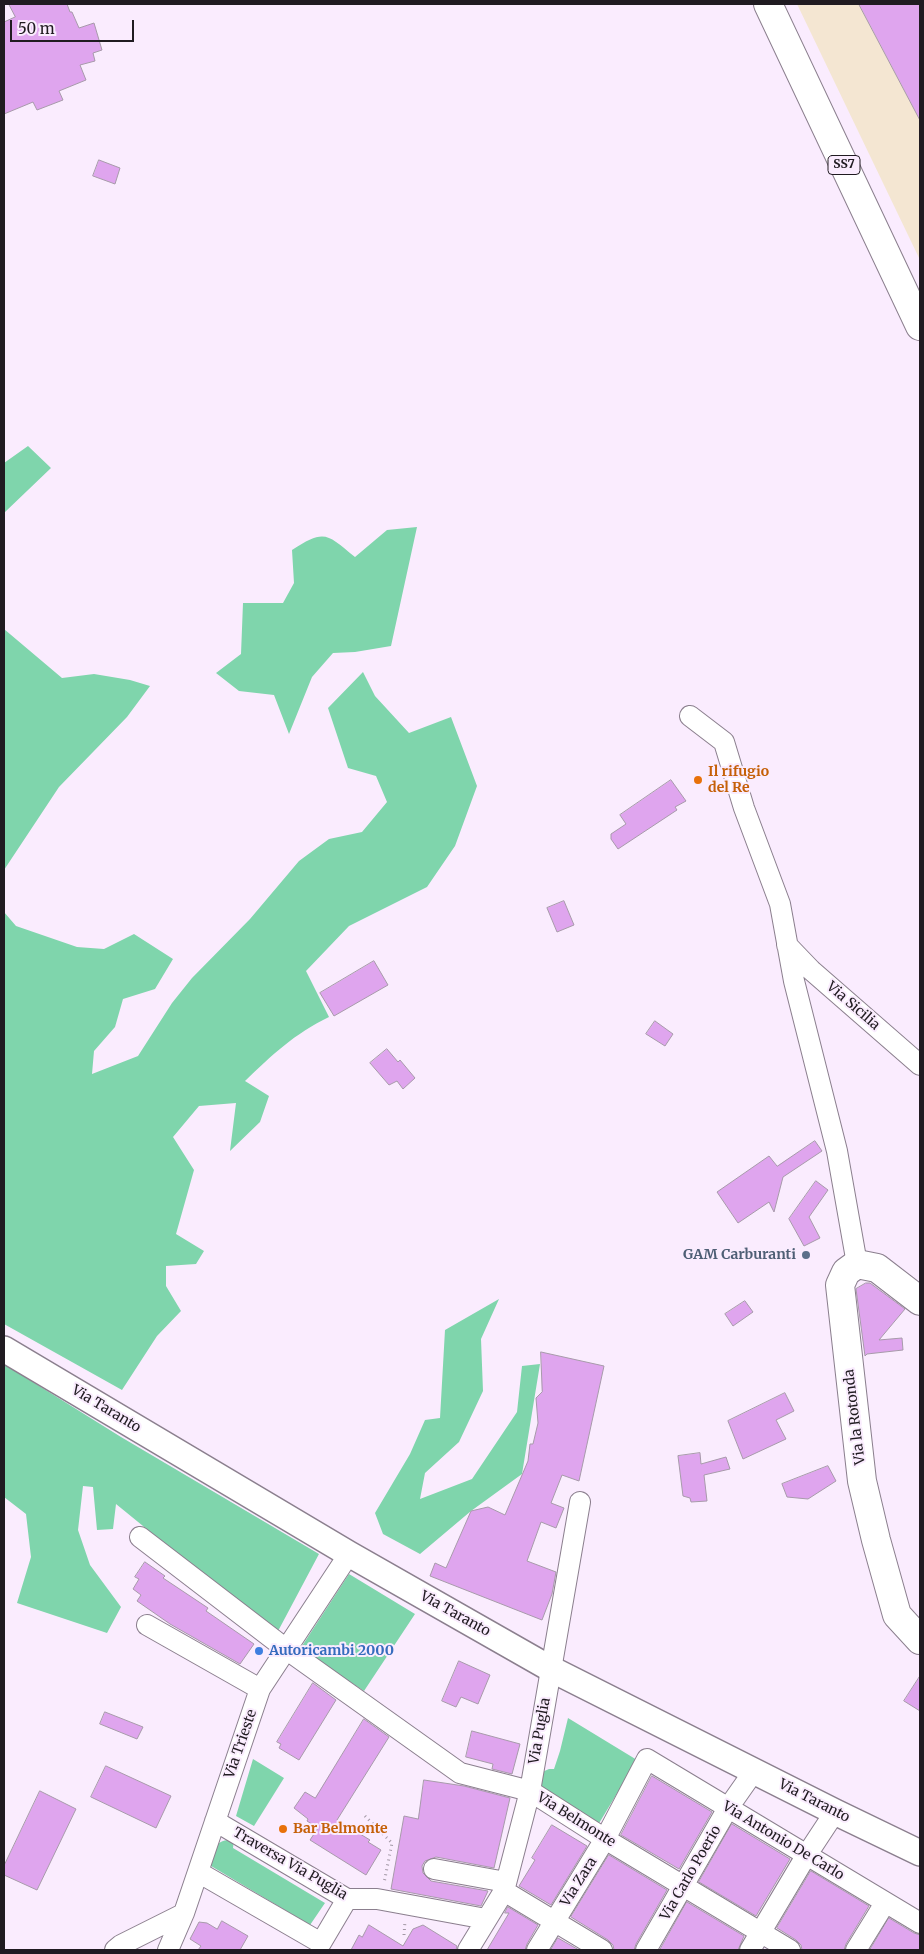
<!DOCTYPE html>
<style>
body{margin:0}
#map{position:relative;width:924px;height:1954px;overflow:hidden;background:#faecfe;font-family:Merriweather,serif}
canvas{display:block}
.frame{position:absolute;inset:0;border:5px solid #201b21;pointer-events:none}
.scale{position:absolute;left:10px;top:20px;width:124px;height:22px;box-sizing:border-box;border:2px solid #201b21;border-top:0;padding-left:6px;font-size:15px;line-height:18px;white-space:nowrap;color:#201b21;-webkit-text-stroke:4px #faecfe;paint-order:stroke}
</style>
<div id="map">
<canvas width="924" height="1954"></canvas>
<div class="frame"></div>
<div class="scale">50 m</div>
</div>
<script>
const g = document.querySelector('canvas').getContext('2d');
g.lineJoin = 'round';
function fillPath(path, color) { g.fillStyle = color; g.fill(path, 'evenodd'); }
function stroke(path, color, width, dash) { g.strokeStyle = color; g.lineWidth = width; g.lineCap = dash ? 'butt' : 'round'; g.setLineDash(dash || []); g.stroke(path); }
function write(font, color, halo, rows, align = 'center') {
  g.font = font + ' Merriweather,serif'; g.lineWidth = 4; g.setLineDash([]); g.textBaseline = 'middle'; g.strokeStyle = halo; g.fillStyle = color; for (const [text, x, y, turn = 0] of rows) {
    g.save(); g.translate(x, y); g.rotate((+turn || 0) * Math.PI / 180); g.textAlign = isNaN(turn) ? turn : align; if (halo) g.strokeText(text, 0, 0); g.fillText(text, 0, 0); g.restore();
  }
}
fillPath(new Path2D(`
 M797,4h123v256z`), '#f4e6d2');
fillPath(new Path2D(`
 M28,446l23,22 -47,45v-50z
 M417,527l-26,119 -36,6 -22,1 -21,24 -23,57 -15,-39 -35,-4 -23,-18 25,-19 2,-51h40l11,-20 -2,-33c34,-22 35,-15 63,7l32,-27z
 M4,629l58,49 32,-4 36,6 20,6 -23,31 -68,70 -55,83z
 M363,672l12,24 34,37 42,-16 26,69 -22,60 -28,41 -78,39 -43,45 23,46c-35,17 -57,38 -84,64l24,15 -9,26 -30,29 6,-48 -37,3 -26,31 21,33 -18,64 28,17 -8,13 -30,2v20l15,25 -24,25 -35,54 -118,-66v-412l12,14 61,21 27,2 30,-15 39,25 -18,30 -32,10 -8,28 -21,24 -2,23 46,-18 34,-53 20,-25 58,-59 49,-58 30,-22 33,-7 25,-30 -11,-26 -28,-8 -20,-60z
 M499,1299l-18,40 2,52 -24,51 -34,31 -5,26 52,-20 45,-67 5,-46 18,-2 -18,110 -51,37 -51,43 -37,-20 -8,-21 35,-59 15,-34 15,-2 5,-88z
 M4,1364l117,73 198,117 -42,79 -37,-28 -124,-101 -3,25 -16,1 -4,-43 -10,-1 -5,44 12,35 31,42 -14,26 -90,-30 14,-46 -5,-43 -22,-17z
 M349,1574l66,40 -51,77 -64,-42z
 M568,1718l69,42 -39,65 -62,-37 4,-15 9,-4h5l6,-18z
 M253,1759l31,19 -30,48 -18,-10z
 M234,1839l-1,9 92,55 -15,22 -104,-62c9,-16 8,-22 28,-24z`), '#7fd5ac');
const building = new Path2D(`
 M9,4h58l3,8h2l7,16 15,-5 8,27 -9,3 2,8 -15,4 6,15 -27,11 4,9 -26,10 -4,-8 -29,12v-92l11,-5z
 M859,4h61v116z
 M99,160l21,8 -5,16 -22,-8z
 M671,780l15,21 -11,6 2,3 -59,39 -7,-10v-5l15,-10 -6,-9z
 M564,901l10,24 -17,7 -10,-24z
 M374,961l14,24 -54,31 -14,-23z
 M655,1021l18,13 -8,12 -19,-12z
 M387,1049l11,13 2,-2 15,18 -12,11 -6,-8 -8,4 -19,-22z
 M815,1141l7,10 -39,26 -9,35 -5,-10 -31,21 -21,-31 52,-36 8,10z
 M816,1181l12,9 -19,27 11,21 -16,8 -15,-27z
 M866,1283h4l35,26 -26,31 23,-2 1,12 -36,4 -2,2 -9,-67z
 M745,1301l8,11 -20,14 -8,-12z
 M541,1352l63,14 -25,115 -17,-6 -11,28 13,5 -8,20 -15,-6 -14,39 29,11 -4,22 -10,26 -112,-44 5,-13 11,5 25,-57 17,-4 17,8 23,-54 2,-17h3l5,-21 -2,-25 6,-6z
 M785,1393l9,18 -18,9 10,19 -43,20 -15,-38z
 M700,1453l1,11 25,-7 4,12 -26,6 3,26 -16,1 -1,-4 -7,-2 -5,-40z
 M828,1466l8,15 -28,18 -21,-2 -5,-13z
 M145,1562l20,14 -2,2 45,30 -2,3 48,33 -14,20 -70,-40 -33,-23 4,-6 -8,-6 6,-10 -4,-2z
 M459,1661l31,14 -12,29 -17,-7 -5,10 -14,-6z
 M920,1676v35l-16,-10z
 M313,1683l23,17 -37,60 -20,-12 2,-4 -4,-2z
 M105,1712l38,15 -6,12 -37,-15z
 M364,1719l25,18 -52,83 33,20 -2,2 13,8 -15,25 -56,-35 8,-12 -11,-7 1,-2 -14,-11 11,-16 10,6z
 M472,1731l48,13 -8,30 -20,-5 1,-5 -27,-7z
 M106,1766l65,30 -15,32 -65,-31z
 M652,1776l60,36 -33,57 -58,-34z
 M424,1780l40,6 46,12 -16,70 -58,-11 -11,4 -3,5 1,7 8,8 57,10 -7,15 -90,-17 13,-73 14,3z
 M40,1791l36,18 -39,81 -33,-15v-9z
 M732,1824l58,35 -34,57 -57,-34z
 M552,1825l35,21 -36,59 -32,-19 16,-26 -3,-2z
 M609,1855l58,35 -31,54 -2,6h-20l-1,-5 -5,-5 -37,-23z
 M811,1871l58,35 -23,38 -2,6h-42l-1,-5 -5,-5 -19,-12z
 M687,1902l57,34 -6,14h-78z
 M508,1907l30,18 -11,19 -2,6h-38l22,-37h-4z
 M889,1918l25,15 6,2v15h-50z
 M222,1921l26,15 -8,14h-42l3,-4 -11,-7 9,-17 8,1 10,6z
 M369,1925l34,21 10,-17 10,-4 34,21 -1,4h-105l8,-15 3,2z
 M558,1938l21,12h-28z`);
fillPath(building, '#dfa5ee');
stroke(building, '#a79aaa', 1);
const minor = new Path2D(`
 M690,716l34,26 20,66 36,96 14,77 43,170 20,113
 M787,945l24,25 109,95
 M140,1537l146,112 174,124 70,18 75,48 185,111
 M147,1625l113,64
 M215,1821l132,78h30l109,20
 M434,1869l72,13
 M198,1872l123,71 26,-44
 M504,1891l98,59
 M115,1950l6,-5 62,-31
 M168,1950l16,-37 76,-224 89,-135
 M468,1950l36,-59 26,-100 50,-289
 M537,1950l68,-111 42,-80 273,164
 M646,1950l82,-142 26,-37
 M750,1950l56,-94 29,-44
 M856,1950l29,-47`);
const tertiary = new Path2D(`
 M4,1349l345,205 202,115 284,143 85,41`);
const primary = new Path2D(`
 M768,4l152,322
 M920,1301l-43,-33 -20,-4 -11,8 -6,13 22,196 14,59 21,75 23,25`);
stroke(minor, '#8b7f8e', 22);
stroke(tertiary, '#8b7f8e', 28);
stroke(primary, '#8b7f8e', 30);
stroke(new Path2D(`
 M365,1816l27,27 -8,40
 M404,1935l1,-14`), '#a298a5', 3, [1, 4]);
stroke(minor, '#fff', 20);
stroke(tertiary, '#fff', 25);
stroke(primary, '#fff', 28);
for (const [x, y, r, color] of [
 [698,780,5,"#e8710a"],
 [806,1255,5,"#5c6f8a"],
 [259,1651,5,"#3f7fe0"],
 [283,1829,5,"#e8710a"]
]) { const dot = new Path2D(); dot.arc(x, y, r, 0, 2 * Math.PI); g.fillStyle = color; g.fill(dot); stroke(dot, '#faecfe', 2); }
for (const [x, y, w] of [
 [844,165,32]
]) { const box = new Path2D(); box.roundRect(x - w / 2, y - 9.5, w, 19, 4); g.fillStyle = '#faecfe'; g.fill(box); stroke(box, '#201b21', 1); }
write('bold 12px', '#201b21', null, [
 ["SS7",844,165]
]);
write('bold 14px', '#c56008', '#faecfe', [
 ["Il rifugio",708,772],
 ["del Re",708,788],
 ["Bar Belmonte",293,1829]
], 'left');
write('14px', '#201b21', '#faecfe', [
 ["Via Sicilia",853,1006,41],
 ["Via Taranto",106,1409,31],
 ["Via la Rotonda",855,1417,-97],
 ["Via Taranto",455,1614,29],
 ["Via Puglia",540,1731,-80],
 ["Via Trieste",241,1744,-71],
 ["Via Taranto",814,1801,27],
 ["Via Belmonte",576,1820,32],
 ["Via Antonio De Carlo",783,1841,31],
 ["Traversa Via Puglia",290,1864,30],
 ["Via Carlo Poerio",691,1873,-60],
 ["Via Zara",579,1882,-58]
]);
write('bold 14px', '#4e5e75', '#faecfe', [
 ["GAM Carburanti",796,1255]
], 'right');
write('bold 14px', '#366cbe', '#faecfe', [
 ["Autoricambi 2000",269,1651]
], 'left');
</script>
